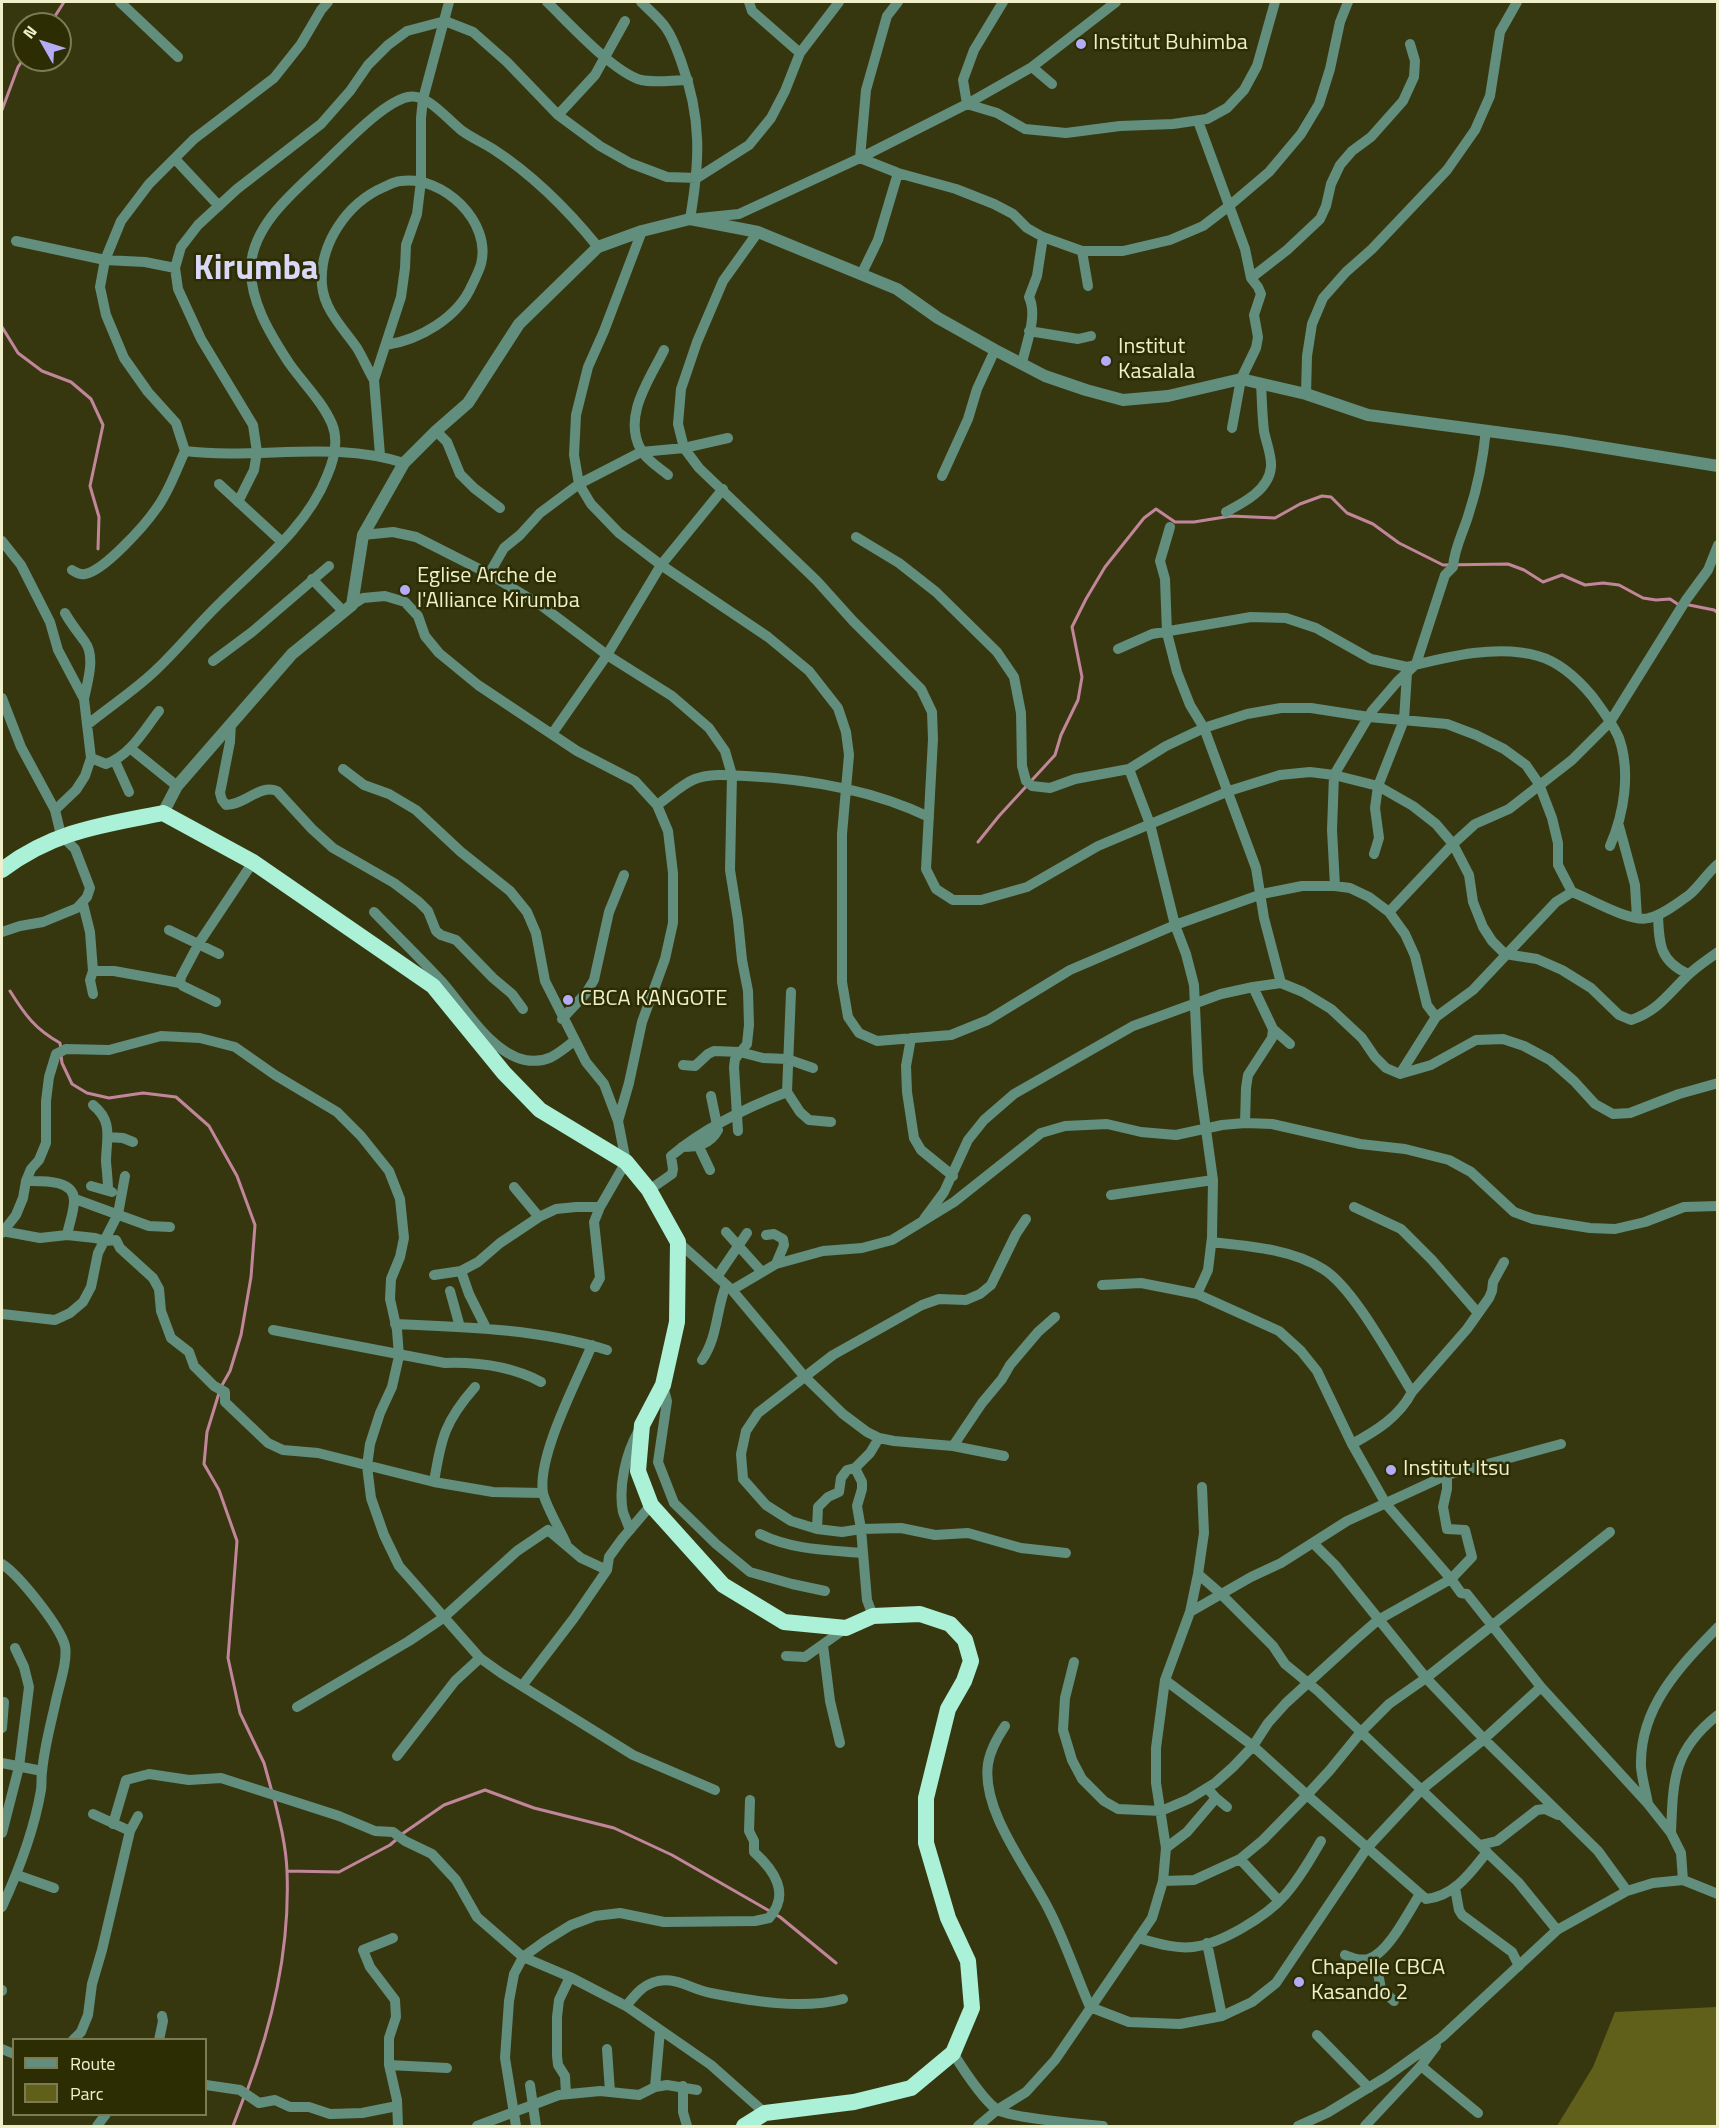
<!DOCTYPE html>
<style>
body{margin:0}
#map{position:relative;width:1719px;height:2128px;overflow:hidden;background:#37370f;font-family:"Titillium Web",sans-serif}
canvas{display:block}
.frame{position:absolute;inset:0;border:3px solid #eff0cb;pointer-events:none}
.legend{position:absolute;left:12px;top:2038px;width:195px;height:78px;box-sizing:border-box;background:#2d2d04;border:2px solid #7b7b54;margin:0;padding:8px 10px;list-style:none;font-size:18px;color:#eff0cb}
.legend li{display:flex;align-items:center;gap:12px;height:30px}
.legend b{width:30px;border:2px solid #7b7b54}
.north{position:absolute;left:12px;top:12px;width:60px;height:60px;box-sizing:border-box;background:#2d2d04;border:2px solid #7b7b54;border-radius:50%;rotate:309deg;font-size:16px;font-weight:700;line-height:24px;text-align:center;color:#eff0cb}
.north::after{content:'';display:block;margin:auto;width:21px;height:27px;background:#b5acf8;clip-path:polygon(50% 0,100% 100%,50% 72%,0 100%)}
</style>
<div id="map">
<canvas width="1719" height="2128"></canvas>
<div class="frame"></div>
<ul class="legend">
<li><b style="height:8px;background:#618e7d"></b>Route</li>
<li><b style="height:16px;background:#61601b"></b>Parc</li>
</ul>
<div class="north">N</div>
</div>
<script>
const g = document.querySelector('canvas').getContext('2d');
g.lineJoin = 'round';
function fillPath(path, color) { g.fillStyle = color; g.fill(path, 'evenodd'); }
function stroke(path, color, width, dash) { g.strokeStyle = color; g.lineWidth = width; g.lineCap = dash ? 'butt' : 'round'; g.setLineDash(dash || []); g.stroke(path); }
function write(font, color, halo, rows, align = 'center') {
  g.font = font + ' "Titillium Web",sans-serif'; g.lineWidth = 5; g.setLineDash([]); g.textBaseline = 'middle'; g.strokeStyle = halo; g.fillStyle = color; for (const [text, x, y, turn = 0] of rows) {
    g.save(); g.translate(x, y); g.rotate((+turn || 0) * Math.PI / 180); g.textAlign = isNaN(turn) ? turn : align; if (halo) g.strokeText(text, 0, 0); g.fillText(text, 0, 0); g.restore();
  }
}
fillPath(new Path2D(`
 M1717,2007v119h-160l36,-59 22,-55z`), '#61601b');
stroke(new Path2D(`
 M50,24l14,-22
 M2,110l16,-43 6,-9
 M2,327l16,26 24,18 29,11 20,17 12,26 -13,61 9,31 -1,32
 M1689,605l25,5 4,3
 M978,842l21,-26 56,-61 6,-20 17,-35 4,-23 -10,-50 14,-28 19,-32 39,-49 12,-9 19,13h19l37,-6 44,2 25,-14 22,-8 9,1 16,16 26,11 26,19 44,22 65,-1 16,6 19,12 19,-7 23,10 18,-2 16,2 24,13 13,2 14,-1 9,6
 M10,991c15,24 25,38 50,52l1,6
 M61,1055l1,8 10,21 15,9 22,5 34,-5 33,4 33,29 28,50 18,49 -4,52 -10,58 -11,36 -9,16
 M219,1393l-12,39 -3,32 15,26 18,51 -9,117 12,55 24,50 8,29
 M402,1834l42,-29 41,-15 49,18 80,20 58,27 108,62 56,46
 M287,1871l52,1 51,-27 7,-6
 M247,2091c26,-69 43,-146 40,-220 -1,-25 -7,-49 -13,-73
 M233,2126l11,-29`), '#c2869b', 3);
stroke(new Path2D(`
 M120,2l58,55
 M547,2c22,21 66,70 94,78 14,3 32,0 47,0
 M641,2c8,8 18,16 25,26 7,10 11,22 15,33 21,57 19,100 9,158l49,-5 121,-56 107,-54 65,-37 84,-65
 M749,2l3,9 48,42
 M898,2l-11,14 -21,74 -6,68 38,15 58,16 38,15 19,10 14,14 16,9 39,14h41l47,-11 33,-14 26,-20 40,-34 32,-38 18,-30 11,-35 10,-47 8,-20
 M1003,2l-29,48 -11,30 4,24 30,9 28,16 41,4 54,-7 53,-2 34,-5 20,-11 17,-18 13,-24 18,-64
 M1032,67l20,17
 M558,115l37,-40 30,-54
 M1198,121l47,128 6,29 7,9 3,7 -7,21 4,22 -2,11 -15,31 -9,49
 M175,159l44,47
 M642,231l-38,100 -16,36 -12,48 -2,40 5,29 12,20 28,29 42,32 107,72 41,34 29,37 8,24 3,23 -7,79v148l6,35 11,16 18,8 74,-6 37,-15 82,-50 105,-45 87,-31 40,-8h33l15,2 19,9 20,15 16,22 10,22 12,49 9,12
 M758,232l-35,49 -26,61 -16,47 -3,35 6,24 15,20 118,113 36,40 68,68 11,23 1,27 -7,130 10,20 17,11h28l46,-13 71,-41 131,-55 51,-16 30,-3 24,3 44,11 35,20 23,18 17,20 16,31 4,27 10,25 9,14 13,13 32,5 25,11 29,18 28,27 12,5c27,-9 37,-26 56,-44 9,-9 20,-16 31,-24
 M16,241l89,19 40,2 30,6
 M1082,251l6,35
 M861,275l17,-35 20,-67
 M1251,278l36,-28 33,-31 6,-13 5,-22 9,-19 12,-14 19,-14 32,-36 11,-24 1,-16 -5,-17
 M1029,331l49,8 13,-3
 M664,350c-14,29 -42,66 -23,100 5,10 19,18 27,25
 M1022,363c4,-19 16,-47 7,-66l8,-21 6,-39
 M374,380c-6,-10 -11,-22 -17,-32 -13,-19 -33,-38 -35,-63 -3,-41 25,-82 62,-98 5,-2 11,-6 17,-6 42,-6 91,41 80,83 -2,7 -6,15 -9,21 -14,33 -53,55 -86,60
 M1306,394l1,-38 5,-32 11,-26 23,-26 26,-23 75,-79 28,-40 15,-34 10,-64 17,-30
 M436,431l11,11 13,32 14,14 26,20
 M185,451c73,9 148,-11 219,12
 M380,455l-6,-75 27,-83 4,-29 1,-23 11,-31 4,-33v-63l2,-19 26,-97
 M942,476l26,-57 9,-30 18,-39
 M219,484l63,58
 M238,502l16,-32 3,-18 -4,-27 -52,-86 -23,-50 -3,-21 6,-21 17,-22 39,-36 84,-65 29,-33 18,-26 20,-20 19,-14 38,-10 28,11 34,30 51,53 42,31 30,17 37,14 30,1 52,-33 22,-27 14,-27 15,-38 39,-51
 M1226,512c17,-9 43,-22 45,-45 1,-11 -5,-25 -7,-36 -2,-16 -2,-32 -3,-47
 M1170,527l-10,34 5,18 2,54 10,39 13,33 14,23 52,140 8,50 17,65
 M363,535l30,-3 23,5 73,37 53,32 65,49 65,41 37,32 16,23 7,24 -2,95 8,50 4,40 6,31 1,34 -2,19 -12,15 -1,8 4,64
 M856,537l43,26 37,29 61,60 17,25 7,36 1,53 4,15 6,5 18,2 25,-9 54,-10 37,-23 38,-18 43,-14 34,-6h30l58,9 78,7 29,11 28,14 22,16 13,19 13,34 6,25v22l14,27c19,7 58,31 77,26 14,-3 29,-15 40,-23 11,-9 18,-22 29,-31
 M2,541l19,24 29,57 8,28 26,49 7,59 -6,18 -9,14 -21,20
 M72,570c5,3 8,5 13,4 19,-3 60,-49 71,-65 13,-17 20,-39 29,-58l-9,-28 -28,-31 -24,-34 -18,-43 -6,-28 5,-27 16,-39 28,-37 45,-45 80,-61 27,-34 20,-34 7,-8
 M489,574l15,-26 16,-13 20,-22 39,-29 62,-32 43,-4 44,-10
 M312,579l32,33
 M352,605l11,-7 22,-2 20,6 13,14 7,20 14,17 39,32 99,66 58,30 22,24 11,26 5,42v50l-8,36 -23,63 -13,61 -11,38 8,41 -26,45 -6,15 6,56 -5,9
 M65,613c6,11 13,19 20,29 11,15 2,41 -1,57
 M1118,649l34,-15 99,-17 35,1 30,10 55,31 36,8c40,-10 90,-23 131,-11 22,6 39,22 54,40 9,12 21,28 27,42 12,34 5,76 -9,108
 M213,661l39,-29 77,-66
 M2,698l19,49 34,63 6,25 14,14 15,39 -3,9 -10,11 -34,14 -23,4 -18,6
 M231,723l-1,19 -10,51 2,7 4,5c18,0 34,-21 51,-14l35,38 21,19 61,35 25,19 9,9 8,20 5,4 15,5 37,38 19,16 11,15
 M87,725c23,-19 50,-36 71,-57 22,-21 41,-45 63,-66 38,-38 86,-75 106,-126 7,-16 12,-35 5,-52 -10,-23 -29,-41 -43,-61 -19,-29 -40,-63 -38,-98 3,-39 39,-70 66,-95 21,-19 65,-68 91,-73 19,-4 39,22 53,33 9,7 21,12 32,19 40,26 75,61 105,98
 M552,734l55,-79 54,-90 62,-76
 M130,748l47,38
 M91,758l15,6c24,-8 38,-34 53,-53
 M115,761l14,31
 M343,769l21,16 25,9 27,16 45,42 49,39 17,21 9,21 9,48 41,81 18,22 14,37
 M1129,769l21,55 25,101 11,29 8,31 4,87 15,108 -1,57 -4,33 -11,24
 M657,805c12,-8 25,-21 38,-26 15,-6 35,-4 51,-3 62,3 127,14 183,41
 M1619,826l16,59 2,33
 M1374,854l5,-16 -4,-30 3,-22 26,-66 3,-47
 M1335,886l-3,-56 2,-55 38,-64 25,-29 19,-18 29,-89 8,-8c1,-19 11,-36 16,-54 9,-27 14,-54 17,-83
 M83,904l7,28 3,39 -3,9 3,14
 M374,912c23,24 46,46 68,70 22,25 49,71 83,78 22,4 33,-6 49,-19
 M1389,912l64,-68 22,-20 34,-15 63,-49 38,-38 76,-122 22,-30 10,-25
 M1658,915c1,30 2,46 30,59
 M169,930l50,24
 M93,971h21l66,12
 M791,992l-4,100 13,20 9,8 22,2
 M216,1002l-33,-16 -3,-3 1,-6 18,-34 54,-81
 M562,1019l24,-26 8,-13 15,-68 15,-37
 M1273,1029l17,15
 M911,1038l-5,28 1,26 7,46 7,12 32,26
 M683,1065l12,1 13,-12 6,-3 26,1 23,6 24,1 26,9
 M1400,1074l36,-57 37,-27 83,-88 16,-10
 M93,1105c21,17 13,34 13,57 1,10 2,19 2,29
 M1245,1123l1,-35 2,-13 24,-37 1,-9 -20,-42
 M108,1137l15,1 10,4
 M682,1147c15,0 28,-2 36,-17l-7,-34
 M699,1147l11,23
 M26,1181c15,0 49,-2 48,20 0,11 -5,23 -7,34
 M91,1186l21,6
 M514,1187l25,30
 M649,1190l23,-16 1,-5 -2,-13c35,-29 74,-48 116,-64
 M1111,1195l102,-15
 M75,1199l74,27 21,1
 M1354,1207l47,22 31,31 46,53
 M924,1219l20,-27 24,-52 16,-20 30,-26 119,-68 88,-32 32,-7 28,-4 22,9 28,17 31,29 13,19 11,11 14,6 31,-9 45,-25 27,-1 21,7 26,14 24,21 21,23 18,10 17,-1 49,-19 39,-11
 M1026,1219l-10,15 -25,51 -11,9 -14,6 -27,-1 -17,6 -89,50 -75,58 -12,18 -5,23 2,25 23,26 25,16 26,8 25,3 19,-3 40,-1 34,7 33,-2 53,15 45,5
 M2,1231l38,7 27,-3 28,3 10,3 11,-1 4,8 33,30 6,11 2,22 10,27 18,14 5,14 20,20 11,6v10l43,41 15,7 35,3 116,29 59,10 50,1
 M726,1232l36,40
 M2,1233l14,-18 7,-17 3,-17 5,-12 8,-9 7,-17v-42l3,-24 7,-23 10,-5 43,1 52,-14 39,2 35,9 40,28 62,37 24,24 28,35 11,28 4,39 -4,19 -9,22 -1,20 7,31 2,26 -7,31 -12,26 -10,31 -3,22 4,32 13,37 15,31 81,92 21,15 132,82 82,35
 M766,1235l8,-1 9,5 1,6 -8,19
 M678,1242l54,48 72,86 39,38 24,18 12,6 15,3 59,5 51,10
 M1212,1242c37,4 79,7 111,27 31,19 69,91 89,123
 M461,1271l8,23 17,34
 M434,1275l27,-4 17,-9 22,-19 39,-26 17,-8 20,-2h24
 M717,1277l30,-44
 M1102,1285l39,-2 56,11 82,37 22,20 16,20 35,73 34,60 65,75 10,14 6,1 74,93 107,117 23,29 10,20 2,27
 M732,1290l44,-26 47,-13 39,-3 30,-8 62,-38 87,-69 24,-7 42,-2 34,8 35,3 46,-10 23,-2 27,1 88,20 45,5 44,11 22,12 43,40 19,7 57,9 25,1 30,-7 39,-15 34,-1
 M450,1291l10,36
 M2,1314l53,6 15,-7 13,-11 8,-15 7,-34 20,-39 7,-38
 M395,1324c71,3 144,5 212,26
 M273,1330l172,33c33,-1 66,3 96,19
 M702,1360c16,-23 14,-50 24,-75
 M663,1386l4,15 -9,61 16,41 42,41 34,28 42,12 33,7
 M1352,1444c24,-13 47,-27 60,-52l55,-63 22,-31 3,-7 1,-9 11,-20
 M953,1446l29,-43 20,-24 8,-14 28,-33 17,-15
 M855,1468l7,14v7l-5,17 4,23 6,71 6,16
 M434,1482c7,-44 11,-61 41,-95
 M817,1529l1,-22 10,-10 11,-5 2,-14 6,-8 8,-2 15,-15 9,-15
 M630,1530c-2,-6 -5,-12 -7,-18 -5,-25 3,-59 15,-80
 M760,1534c32,16 68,16 103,19
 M566,1543c-6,-13 -20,-37 -23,-50 -6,-37 34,-112 49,-148
 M1313,1543l22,22 91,113 58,61 114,112 29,40
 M2,1564c17,11 58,62 63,82 3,16 -7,42 -10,59 -5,22 -11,44 -13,67 -1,6 0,12 -1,18 -7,41 -22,80 -39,117
 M1198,1574l23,20 52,52 12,18 33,27 200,191 39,48
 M1190,1612l61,-35 30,-14 66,-42 100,-46 114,-31
 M823,1645l7,56 10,42
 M786,1656l19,1 41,-29
 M1074,1662l-9,36 -2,32 9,30 10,19 22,22 14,8 43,2 28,-12 26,-16 18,-16 20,-21 15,-23 18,-20 69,-63 23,-20 73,-41 21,-22 -7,-27 -18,-1 -4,-22 4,-18v-14
 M1165,1680l88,66 54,49 119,104c29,-3 45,-27 61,-47
 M522,1686l52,-68 33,-48 2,-13 13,-18 29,-34
 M297,1707l112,-66 34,-23 74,-67 31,-21 33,28 26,12
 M1005,1726c-8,12 -15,24 -17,38 -7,47 41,106 61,146 16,31 27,65 41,97l39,15 51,2 42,-8 30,-14 24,-19 91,-135 54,-58 63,-51 57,-52
 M2,1728l2,-26
 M397,1756l58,-75 25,-23
 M2,1763l40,8
 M1216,1798l11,9
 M1648,1804c-2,-12 -6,-25 -7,-37 -2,-59 39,-101 77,-140
 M93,1814l37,17
 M113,1824l13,-44 23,-6 40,6 32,-2 118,38 36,15 18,1 12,9 27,13 24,26 21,37 46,40 47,20 56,29 85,59 54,48
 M2,1833l17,-66 10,-80 -5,-20 -9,-19
 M1671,1833c2,-53 2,-83 47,-118
 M1480,1845l17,-4 40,-31 8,-1 13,6
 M1166,1848l21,-16 29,-34 -9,-10
 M1240,1859l39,42
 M17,1875l37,13
 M1163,1881l31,-1 46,-21 23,-19 44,-45 23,-25 31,-38 28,-28 37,-26 184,-146
 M1455,1888l4,22 3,5 50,37 7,14
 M393,1938l-30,12 7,17 25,33 1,17 -7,21v27l8,35 1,26
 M1138,1938c18,5 36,11 55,9 28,-3 74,-31 92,-52 14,-16 25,-35 36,-54
 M1207,1943l15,73
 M1345,1955c7,3 15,6 23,4 20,-5 41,-48 52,-65
 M1368,1959l10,14 3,16 13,12
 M2,1991v-1
 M626,2006c10,-12 16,-21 32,-25 20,-4 34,9 53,12 41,8 91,17 132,6
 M1317,2035l52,53
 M73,2040l8,-8 7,-17 4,-31 10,-34 28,-119 8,-15
 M159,2040l4,-19 -1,-5
 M2,2049l12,5
 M607,2049l3,43
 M953,2053c10,16 28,44 43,56 12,9 87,15 107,17
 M389,2065l58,3
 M1421,2066l57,47
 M206,2085l34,5 19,13 16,-3 15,7h19l21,7 32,-1 35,-7
 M530,2085l6,41
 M683,2086v26l4,14
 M655,2087l5,-57
 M566,2094l-1,-18 -7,-11 -1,-9v-39l2,-17 11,-23
 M97,2126l9,-12
 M477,2126l82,-31 41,-4 39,4 16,-8 12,-2 30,5
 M516,2126l-11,-68 4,-57 5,-27 9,-17 22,-16 26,-16 24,-9 25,-3 44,9 91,-1 14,-3c22,-24 5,-48 -15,-66v-11l-5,-10 1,-31
 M978,2126l19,-16 29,-18 29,-32 97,-142 11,-37 3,-33 -10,-65v-35l9,-68 25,-68 8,-38 6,-41 -2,-46
 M1298,2126l29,-13 59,-36 56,-40 115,-107 70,-39 26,-8 30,-3 35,14
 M1365,2126l56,-60 15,-20`), '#618e7d', 10);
stroke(new Path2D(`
 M163,813l14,-27 115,-132 60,-49 11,-70 41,-72 32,-32 32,-28 51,-79 79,-77 44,-16 48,-12 68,13 139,57 41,29 57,32 50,26 41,14 37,10 45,-4 73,-17 65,15 62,21 195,26 155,25`), '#618e7d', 12);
stroke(new Path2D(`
 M2,870c51,-39 100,-45 161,-57l90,49 180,124 71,87 36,37 86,52 23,28 29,52 -1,80 -14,63 -21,40 -4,46 13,34 72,80 61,37 62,6 27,-12 47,-2 30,10 15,16 6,21 -7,20 -16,28 -22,89v45l22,75 20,43 4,47 -19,45 -42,35 -57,14 -89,11 -21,13`), '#aaf1d8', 16);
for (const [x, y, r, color] of [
 [1081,44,6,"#b5acf8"],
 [1106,361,6,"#b5acf8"],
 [405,590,6,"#b5acf8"],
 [568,1000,6,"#b5acf8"],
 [1391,1470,6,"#b5acf8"],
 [1299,1982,6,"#b5acf8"]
]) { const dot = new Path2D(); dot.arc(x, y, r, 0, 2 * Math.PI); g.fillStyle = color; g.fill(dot); stroke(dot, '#2d2d04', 2); }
write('22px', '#eff0cb', '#2d2d04', [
 ["Institut Buhimba",1093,44],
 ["Institut",1118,348],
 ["Kasalala",1118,373],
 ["Eglise Arche de",417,577],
 ["l'Alliance Kirumba",417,602],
 ["CBCA KANGOTE",580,1000],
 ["Institut Itsu",1403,1470],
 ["Chapelle CBCA",1311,1969],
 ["Kasando 2",1311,1994]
], 'left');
write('bold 34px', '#dad8f6', '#2d2d04', [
 ["Kirumba",256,271]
]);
</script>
